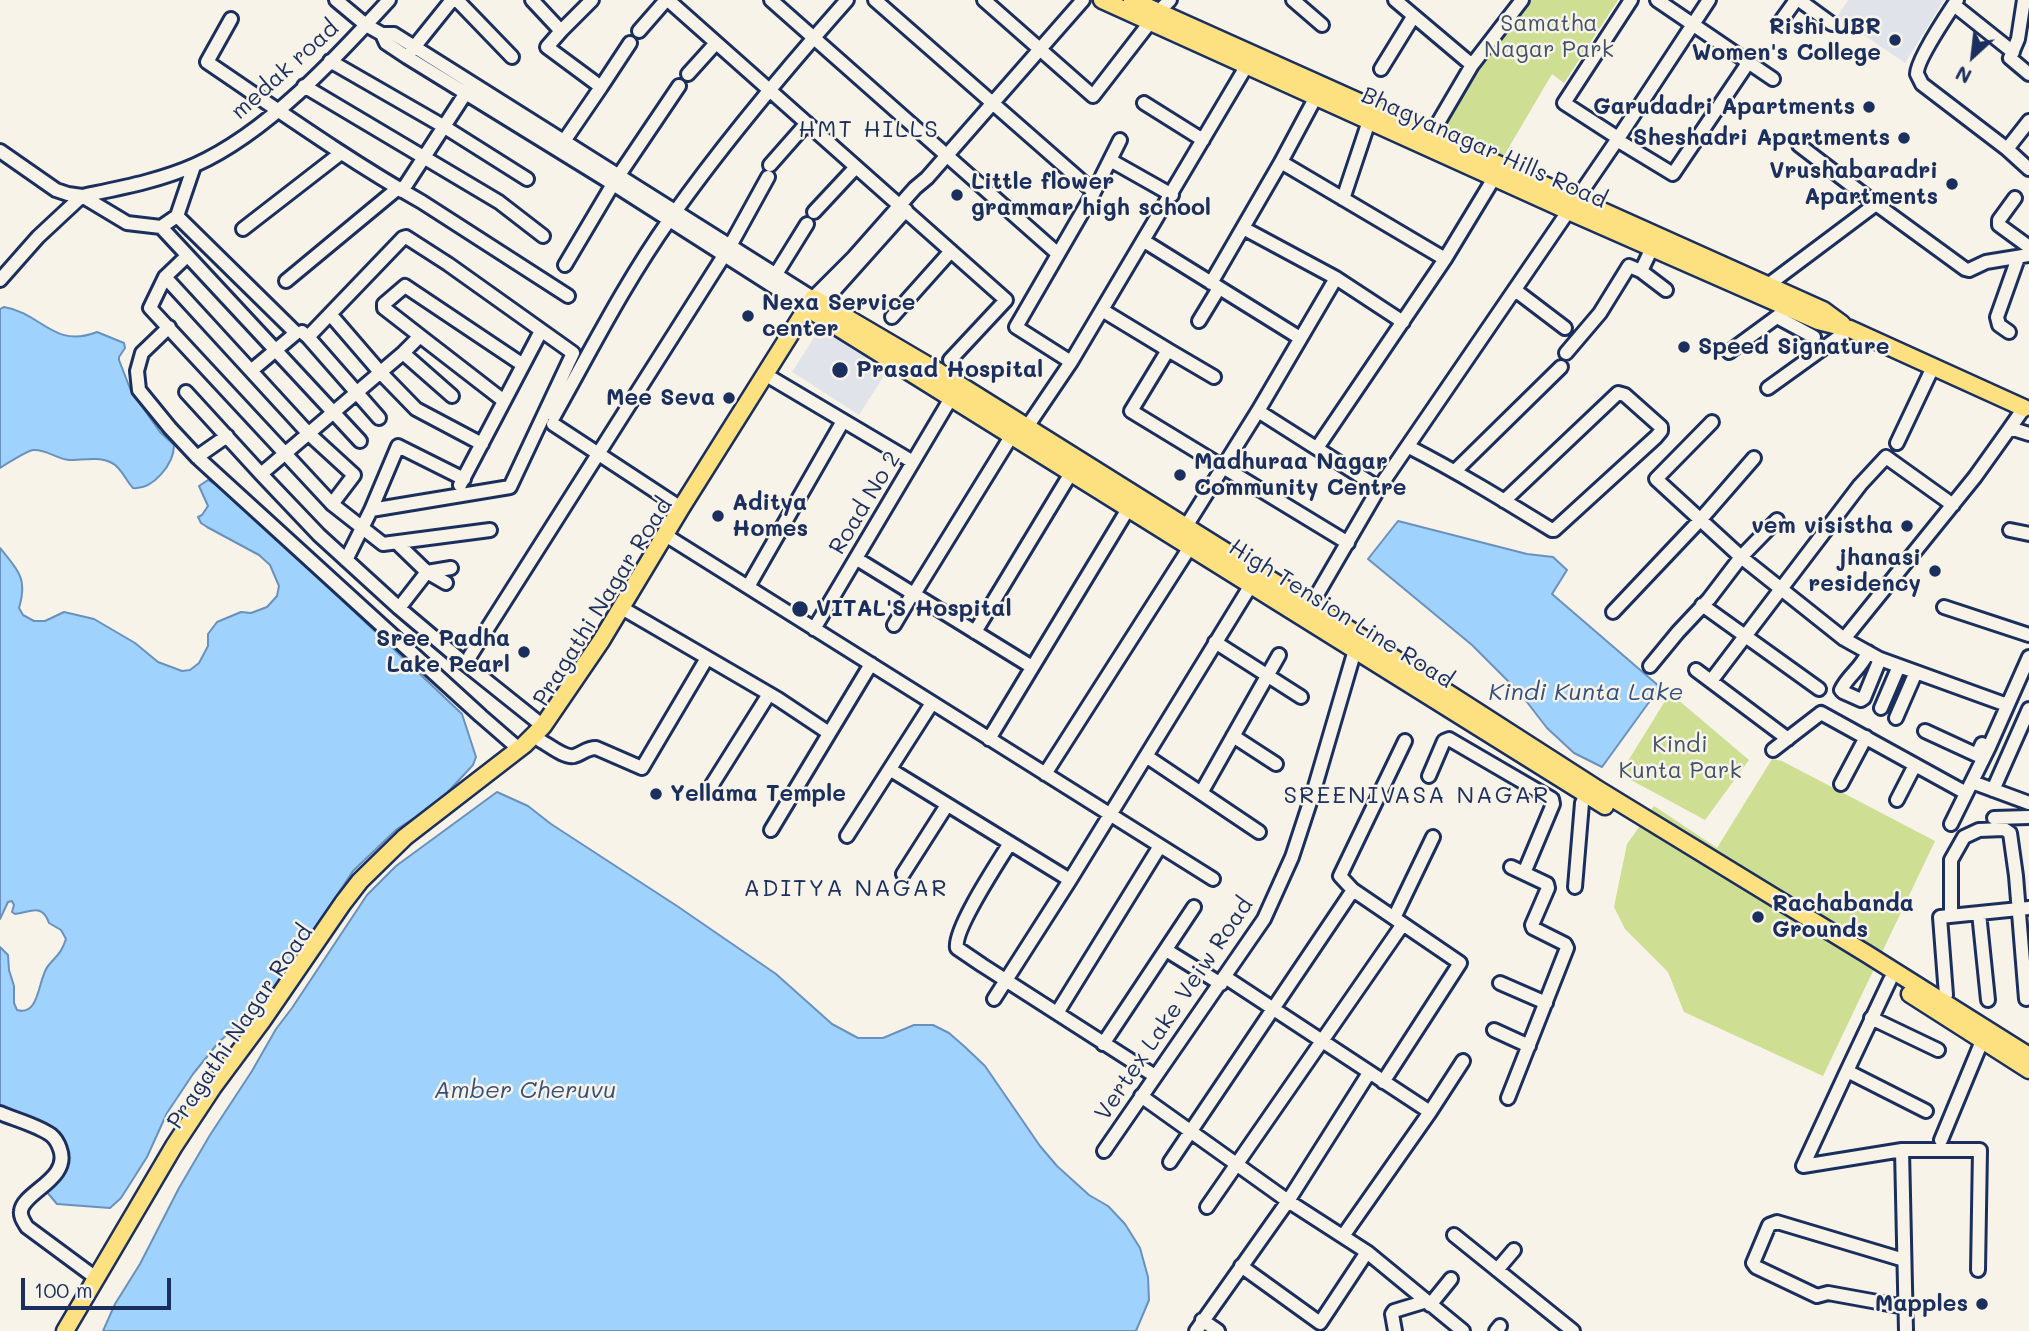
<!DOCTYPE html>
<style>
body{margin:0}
#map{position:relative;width:2029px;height:1331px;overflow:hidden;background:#f7f3e8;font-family:Mali,sans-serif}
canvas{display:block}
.north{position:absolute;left:1938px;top:21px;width:70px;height:70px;-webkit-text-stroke:5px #f7f3e8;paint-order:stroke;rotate:207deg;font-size:19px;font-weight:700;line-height:28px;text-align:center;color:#1b2f5e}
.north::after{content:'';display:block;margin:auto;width:24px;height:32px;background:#1b2f5e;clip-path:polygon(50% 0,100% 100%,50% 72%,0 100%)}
.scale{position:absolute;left:21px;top:1278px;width:150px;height:32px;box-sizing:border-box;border:4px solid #1b2f5e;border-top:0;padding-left:9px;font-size:21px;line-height:24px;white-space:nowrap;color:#1b2f5e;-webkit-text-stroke:5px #f7f3e8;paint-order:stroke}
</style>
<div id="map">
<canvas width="2029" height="1331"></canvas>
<div class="north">N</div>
<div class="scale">100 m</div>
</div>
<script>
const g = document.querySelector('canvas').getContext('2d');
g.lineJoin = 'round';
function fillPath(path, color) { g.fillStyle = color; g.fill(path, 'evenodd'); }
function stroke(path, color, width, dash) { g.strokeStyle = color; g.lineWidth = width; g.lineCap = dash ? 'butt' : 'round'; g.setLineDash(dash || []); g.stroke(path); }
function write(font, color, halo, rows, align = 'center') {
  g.font = font + ' Mali,sans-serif'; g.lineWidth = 5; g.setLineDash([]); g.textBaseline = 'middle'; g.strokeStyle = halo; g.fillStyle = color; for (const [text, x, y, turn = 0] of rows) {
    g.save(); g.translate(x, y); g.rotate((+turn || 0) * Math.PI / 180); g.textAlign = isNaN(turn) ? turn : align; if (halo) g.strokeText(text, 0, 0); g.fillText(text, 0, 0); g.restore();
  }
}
fillPath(new Path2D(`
 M1848,0h96l-39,63 -68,-46z
 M822,325l67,43 -30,47 -67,-43z`), '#e0e4ea');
fillPath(new Path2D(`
 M1528,0h90l-54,83 -12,-9 -50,85 -58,-31 31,-59z
 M1670,693l79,67 -44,60 -85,-46z
 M1772,759l10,2 153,80 -112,235 -139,-64 -16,-40 -43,-43 -11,-22 13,-63 27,-38 63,42z`), '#cede92');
const water = new Path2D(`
 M4,307c38,6 49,42 93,25l27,11 1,5 -6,9v3l12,31 29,41 14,13c0,19 -21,45 -41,43 -7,-7 -12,-21 -21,-25 -13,-7 -28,-3 -43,-3 -12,-1 -23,-11 -36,-10 -6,1 -27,14 -33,18v-159z
 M208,480l12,7 62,56 180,171 14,43 -3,8 -28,30 -15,13 -33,21 -44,42 -79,119 -27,31 -14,8 -15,14 -25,31 -26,39 -20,44 -26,41 -11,10 -53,-4 -11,-13 10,-13 1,-43 -57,-26v-162l8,8 1,15 5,16v17l3,7c23,7 21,-32 31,-44 9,-11 13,-12 18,-27l-5,-9 -12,-7c-7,-20 -18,-11 -34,-9l-3,-2 2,-7 -2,-4 -4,1 -8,17v-371c18,22 28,30 19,60l4,7 11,6h11l19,-9 30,7 41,24 23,19 24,9 8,-1 9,-7 9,-17v-12l9,-12 24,-10 10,1 16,-6 10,-11 2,-10 -9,-21 -11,-10 -52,-28 -6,-4 -3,-6 4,-2 6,-9 -9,-20z
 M1398,521l129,33 26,3 14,13 -15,24 108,93 -58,80 -28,-14 -27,-25 -27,-35 -48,-48 -104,-86z
 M497,792l31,14 23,18 126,82 99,68 56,50 26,14h25l31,-13h19l16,8 16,14 20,19 55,80 17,20 32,29 19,11 17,18 15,24 8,29 1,23 -13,31h-1033l12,-27 25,-40 39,-76 31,-53 42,-64 24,-42 16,-21 75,-113 29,-29z`);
fillPath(water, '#9fd2fc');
stroke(water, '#6a91bd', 2);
const minor = new Path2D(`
 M336,0l30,25 16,9h12l419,264 41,-41 61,-69 12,-10 156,-178
 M457,0l55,57
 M532,0l29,31 31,-31
 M668,0l338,300 -56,60
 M771,0l286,253
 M875,0l219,192
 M984,0l109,96 65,-84 12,-12
 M1293,0l29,25
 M1395,0l77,65 -44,75
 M1657,0l116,79
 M1799,0l33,24
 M1957,0c-8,12 -41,61 -40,74 1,2 4,8 5,10l85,65 22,20
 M2024,0l-6,39 -8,19 19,16
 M1954,5l59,47
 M231,19l-24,43c71,48 141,98 215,140l146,94
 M1778,25l18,-25
 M639,31l27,-31
 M382,34l4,9 21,14 206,127 194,124
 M411,51l41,-51
 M330,61l113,65 84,53
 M1472,65l50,-65
 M1381,69l32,-52
 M688,74l28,-31
 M304,86l195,116 44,34
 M601,87l29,-44
 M1144,103l59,37
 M1618,138l-54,-35 67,-103
 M1617,140l56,34 75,-111
 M1799,145l77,59 89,65 4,1 17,-8 43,-7
 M560,147l41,-60 -54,-40 14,-16
 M2007,149l22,-28
 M0,151l56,39 12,4 14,2 45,27 34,4 16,-11 17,-50
 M1110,160l62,35
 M1281,162l164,97
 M770,165l37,-42
 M402,191l67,-103
 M82,196c38,-8 77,-15 113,-31 72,-32 141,-107 194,-165
 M2015,198l-16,22v5l30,22
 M1343,199l26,-78
 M814,212l42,-45
 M177,216l119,117 -44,37
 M161,227l199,214
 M1243,228l93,50 67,44
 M243,229l98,-76
 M1144,241l156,97
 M187,256l-22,21 -15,31 182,196 51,40 107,-14
 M565,265l48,-81 66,-98
 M1641,271l11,-23
 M776,274l31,-50
 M165,277l143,156 46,42 -22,29
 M0,280l38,-43 44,-41
 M286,281l111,-92
 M1211,283l70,-121 38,-71
 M1768,285l108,-81
 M1515,290l50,38
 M822,304l84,-94
 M1102,310l66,40 -37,61 217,132
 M330,314l50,58 36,37 66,35
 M892,317l59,-66
 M1777,317l37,20
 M1199,321l20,-33
 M169,327l-27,26 -5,18 2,19 31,38 27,29 284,259 38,33
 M302,332l6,5 71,81
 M2009,332l-10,-7 -2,-8 21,-59
 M420,336l-36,-28v-4l21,-18 118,79
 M308,337l95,-99 3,-1 42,27 125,89 -63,134 -139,23
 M1168,350l46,27
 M1729,352l60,-44
 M403,353l49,43
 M1566,353l34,-40 29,-47 12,5 25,19
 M1071,362l-55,-35 78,-135 26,-52
 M773,379l140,83
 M1768,388l82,-59
 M186,392l75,82 58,61 80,73 64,54 80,64
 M2024,408l-14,20 19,6
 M1258,411l121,77
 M554,416c37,-66 72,-135 116,-197 54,-77 115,-149 177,-219
 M1712,422l-56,57 85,78 103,82 36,20 127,46
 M553,424l128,84
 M1897,443l36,-76
 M1409,447c49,25 96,54 143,83h2l102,-93 5,-6v-4l-36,-32 -7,-2 -114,108
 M1317,448l128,-189 49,-81
 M197,457l30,-21
 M1455,471l106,-104
 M261,474l142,-121 17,-17 84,65
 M460,485l81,-154
 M1185,528l73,-117 78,-133
 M2010,530l19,4
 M670,538l543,341
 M397,543l30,29 -28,36
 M857,559l175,108
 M346,560l25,-50 27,-64 66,33
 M427,572l24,-4
 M427,572l19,11
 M749,585l94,-164
 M914,594l98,-159 15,-8 44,-65 179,-302
 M1311,605l68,-117 238,-348 92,-140
 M1702,605l117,84
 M1944,607l85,28
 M627,611l151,88 51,34
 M1613,612l88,-93 53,-61
 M894,625l19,-32
 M814,629l137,-231
 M975,632l96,-159
 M1844,639l131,-162 35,-49
 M1215,642l86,55
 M1868,652c-6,16 -20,23 -27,38l2,2 18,8 3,-2 16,-39
 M470,656l260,-410 38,-69
 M1650,666l28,-34 31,-33 32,-42 36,-37
 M1696,670l92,69
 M1711,681l149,-196 26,-28 67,48
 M1881,708l18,-42
 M1896,718l20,-46
 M1925,731l52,24 5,-11
 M1233,736l43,28
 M989,739l139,-230
 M541,741c8,4 23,17 33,15 8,-2 12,-8 22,-8l46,20 65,-110
 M1773,750l48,-37 145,80
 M1146,756l113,76
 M891,770l179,110
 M1045,774l145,-227
 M1429,776l15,-35 5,-2 103,60 1,5 -29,69
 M1972,782l57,21
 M1841,784l25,-47
 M1993,790l36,-81
 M708,791l61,-97
 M1201,793l78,-138
 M1897,800l18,-35
 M1994,818l35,-1
 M1951,824l38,-77 40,-90
 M771,830l100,-166
 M847,836l85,-133
 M1010,843c-11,18 -57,87 -53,105l25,17 173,111
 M903,874l44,-69
 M1575,887l7,-84 7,-15
 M1979,913l9,87
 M1951,916v-56l13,-23 15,-7 25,-1 6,4 6,43 10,123
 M1394,918l39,-81
 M1166,950l55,34
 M1225,977l205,135
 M1500,983l46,20
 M1946,995l-6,-78 89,-9
 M994,999l76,-119 181,-295
 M1057,1013l103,-167
 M1871,1018l67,32
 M1494,1030l35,16
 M1103,1044l91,-137
 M1847,1071l43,-91
 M1383,1082l77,-119 -107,-73 -13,-14 65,-135
 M1141,1096l147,105 79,51 96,79
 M1508,1098l59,-150 -2,-4 -32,-16 -1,-3 16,-37 -1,-4 -36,-17
 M0,1113c16,7 37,12 51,22 5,4 7,8 9,14 11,30 -37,43 -39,62 -1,6 3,11 6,16l69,51
 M1941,1140l41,-99
 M1902,1150h78l-2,120
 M1104,1151l160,-232 28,-62 22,-67 41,-140
 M1170,1162l183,-272
 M1207,1207l196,-283
 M1454,1235l119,96
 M1343,1236l87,-124 33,-51
 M1904,1260l-127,-38 -8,3 -16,38 3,4 61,29 11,-3 77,14
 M1241,1266l79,57 47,-71
 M1497,1270l17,-20
 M1430,1305l21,-26
 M1202,1320l16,11
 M1196,1331l92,-130 81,-128
 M1395,1331l-3,-17 2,-3 33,-10
 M1496,1331l4,-5
 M1906,1331l-4,-181 -99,16 44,-95 79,40`);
const major = new Path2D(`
 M1102,0l466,211 250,110 32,8 174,79
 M1132,0l691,310 19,14
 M807,308l798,498
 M1910,994l119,76
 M65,1331l109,-185 39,-59 49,-66 81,-118 17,-22 45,-44 119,-92 19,-19 58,-85 80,-133 132,-210 126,74 372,233 288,185 268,164 162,102`);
stroke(minor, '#1b2f5e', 18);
stroke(major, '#1b2f5e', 21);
stroke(minor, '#f7f3e8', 12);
stroke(major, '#fde080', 16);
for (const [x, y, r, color] of [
 [1895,40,7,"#1b2f5e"],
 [1869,107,7,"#1b2f5e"],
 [1904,138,7,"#1b2f5e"],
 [1952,184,7,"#1b2f5e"],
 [957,195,7,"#1b2f5e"],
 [748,316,7,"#1b2f5e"],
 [1684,347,7,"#1b2f5e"],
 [840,370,9,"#1b2f5e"],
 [729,398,7,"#1b2f5e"],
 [1180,475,7,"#1b2f5e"],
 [718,516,7,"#1b2f5e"],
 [1907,526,7,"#1b2f5e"],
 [1935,571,7,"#1b2f5e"],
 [800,609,9,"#1b2f5e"],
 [524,652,7,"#1b2f5e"],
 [656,794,7,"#1b2f5e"],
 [1758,917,7,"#1b2f5e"],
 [1982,1304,7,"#1b2f5e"]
]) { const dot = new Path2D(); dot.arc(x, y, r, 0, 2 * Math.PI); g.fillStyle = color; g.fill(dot); stroke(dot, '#f7f3e8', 2.5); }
write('23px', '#3f5268', '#f7f3e8', [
 ["Samatha",1549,24],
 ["Nagar Park",1549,50],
 ["Kindi",1680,745],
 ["Kunta Park",1680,771]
]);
write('bold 23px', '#1b2f5e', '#f7f3e8', [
 ["Rishi UBR",1881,27],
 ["Women's College",1881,53],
 ["Garudadri Apartments",1855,107],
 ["Sheshadri Apartments",1890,138],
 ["Vrushabaradri",1938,171],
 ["Apartments",1938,197],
 ["Little flower",971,182,"left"],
 ["grammar high school",971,208,"left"],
 ["Nexa Service",762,303,"left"],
 ["center",762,329,"left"],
 ["Speed Signature",1698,347,"left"],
 ["Prasad Hospital",856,370,"left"],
 ["Mee Seva",715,398],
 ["Madhuraa Nagar",1194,462,"left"],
 ["Community Centre",1194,488,"left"],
 ["Aditya",732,503,"left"],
 ["Homes",732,529,"left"],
 ["vem visistha",1893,526],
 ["jhanasi",1921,558],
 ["residency",1921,584],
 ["VITAL'S Hospital",816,609,"left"],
 ["Sree Padha",510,639],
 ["Lake Pearl",510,665],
 ["Yellama Temple",670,794,"left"],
 ["Rachabanda",1772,904,"left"],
 ["Grounds",1772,930,"left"],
 ["Mapples",1968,1304]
], 'right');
write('23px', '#1b2f5e', '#f7f3e8', [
 ["medak road",285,70,-42],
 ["Bhagyanagar Hills Road",1484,148,24],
 ["Road No 2",865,503,-59],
 ["Pragathi Nagar Road",603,602,-58],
 ["High Tension Line Road",1341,614,32],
 ["Vertex Lake Veiw Road",1174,1009,-56],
 ["Pragathi Nagar Road",240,1027,-56]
]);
g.letterSpacing = '2px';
write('24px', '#1b2f5e', '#f7f3e8', [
 ["HMT HILLS",869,130],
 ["SREENIVASA NAGAR",1417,796],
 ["ADITYA NAGAR",846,889]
]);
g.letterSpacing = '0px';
write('italic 24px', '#35507e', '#f7f3e8', [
 ["Kindi Kunta Lake",1586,693],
 ["Amber Cheruvu",525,1091]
]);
</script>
